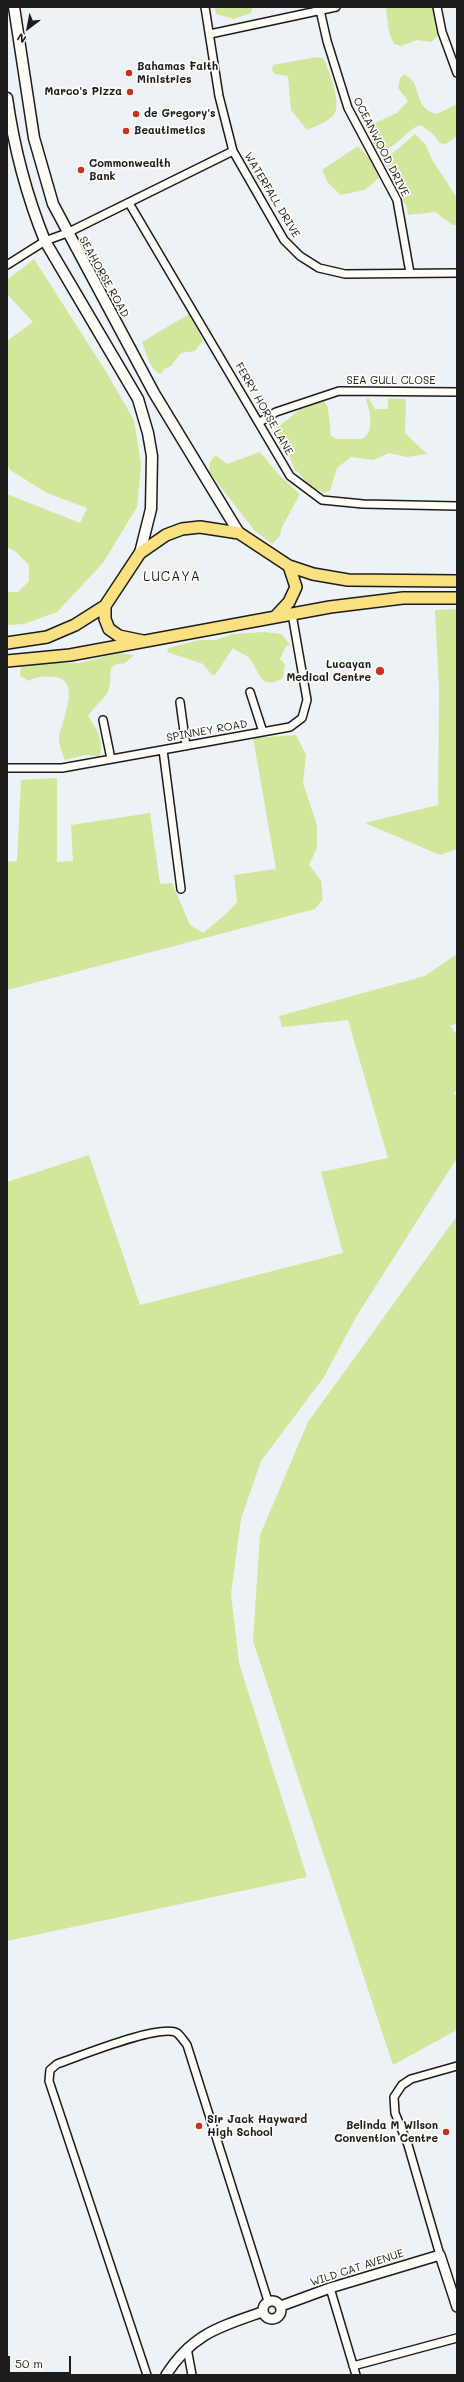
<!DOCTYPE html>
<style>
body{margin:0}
#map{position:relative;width:464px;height:2382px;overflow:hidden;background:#edf2f7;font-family:Mali,sans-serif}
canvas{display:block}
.frame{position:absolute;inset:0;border:8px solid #1c1c1c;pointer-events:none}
.north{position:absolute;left:8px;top:8px;width:40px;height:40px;-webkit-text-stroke:3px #fdfcf7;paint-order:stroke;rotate:212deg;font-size:11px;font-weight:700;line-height:16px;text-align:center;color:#1c1c1c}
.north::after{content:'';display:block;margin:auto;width:14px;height:18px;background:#1c1c1c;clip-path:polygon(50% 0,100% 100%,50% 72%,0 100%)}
.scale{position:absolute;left:8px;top:2356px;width:63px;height:18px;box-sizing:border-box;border:2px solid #1c1c1c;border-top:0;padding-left:5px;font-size:12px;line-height:14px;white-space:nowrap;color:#1c1c1c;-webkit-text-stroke:3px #fdfcf7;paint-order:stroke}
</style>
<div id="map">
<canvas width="464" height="2382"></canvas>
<div class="frame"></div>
<div class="north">N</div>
<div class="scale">50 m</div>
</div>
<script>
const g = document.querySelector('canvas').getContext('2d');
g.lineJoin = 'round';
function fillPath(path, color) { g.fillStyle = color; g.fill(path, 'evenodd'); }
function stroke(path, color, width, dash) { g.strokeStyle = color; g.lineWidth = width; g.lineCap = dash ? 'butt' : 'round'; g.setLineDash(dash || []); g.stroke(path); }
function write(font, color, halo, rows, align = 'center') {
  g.font = font + ' Mali,sans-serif'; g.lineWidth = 3.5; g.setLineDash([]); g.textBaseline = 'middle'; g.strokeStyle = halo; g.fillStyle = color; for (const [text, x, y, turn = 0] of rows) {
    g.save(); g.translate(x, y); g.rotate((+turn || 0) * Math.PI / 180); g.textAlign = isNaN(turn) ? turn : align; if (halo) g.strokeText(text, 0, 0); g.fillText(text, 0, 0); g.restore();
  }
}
fillPath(new Path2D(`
 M215,7h38l-2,6 -17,6 -18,-5z
 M390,7h42l7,28 -8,7 -14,-2 -16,6 -7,-2 -5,-12 -3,-24z
 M317,57l6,1c6,11 21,50 9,59 -7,6 -17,9 -25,13l-16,-20 -3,-34 -14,-2 -2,-5 1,-4z
 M404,74c4,3 10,7 11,11 5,14 5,25 22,29l20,-10v32l-11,8 -6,-1 -7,-9 -12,-9c-15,4 -23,22 -39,26l-8,-6 -8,-18 31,-14 11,-12 -10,-13 2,-10z
 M415,134l11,11 5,13 26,40v27h-4l-18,-13 -27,3 -1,-7 -21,-43 1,-7z
 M358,146l12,13 9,19 -14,12 -24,5 -13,-12 -6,-13z
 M34,259l71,111 29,50 7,45 -4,42 -34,56 -46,49 -33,12 -17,1v-33h11l11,-11v-16l-13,-13 -9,-5v-53l73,29 7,-15 -40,-15 -37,-23 -3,-6v-123l26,-19 -26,-28v-14z
 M189,314l14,26 -8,11 -14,2 -10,13 -7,3 -3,5c-11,-3 -15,-23 -19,-32z
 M368,397l7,12h13v-11l18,1 -1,34 22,21 -20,3 -18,-4 -16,7 -22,-3 -14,11 -7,23 -6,2 -14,-7 -16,-18 -7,-17 -10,-16v-7l22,-18 25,-9 4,7 3,28 5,3h26c13,-6 8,-29 4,-39z
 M260,452l17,21 23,21 -19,35 -1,7 -8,8 -18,-14 -45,-58 1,-10 5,-7 12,9z
 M457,609v240l-17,6 -75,-32 73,-18 1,-116 -4,-79z
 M263,632l19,2 8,11 -4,1 -6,13 5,5 -2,14c-25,15 -24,-11 -34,-20 -4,-4 -11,-6 -16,-10l-18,27h-3l-9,-11 -36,-12 1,-4 31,-8h17l17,-6z
 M119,653l15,2 -9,8 -8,1 -6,4c-1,7 0,17 -3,23 -3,8 -14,15 -20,25 9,14 16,23 12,40l-15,-1 -20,5c-2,-6 -6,-15 -6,-21 1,-15 24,-58 -4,-62 -11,-1 -17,-1 -26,4l-9,-5 1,-11 6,-2h52z
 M296,735l10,20 -3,28 14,42v23l-8,17 12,15 2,19 -8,10 -308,81v-128l10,-1 4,-81 36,-2v84l16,-1 -2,-36 79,-12 10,71 12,-1 18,42 13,8 23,-19 11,-12 -3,-27 42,-6 -23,-131z
 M457,954v69l-7,3 7,9v55l-3,3 3,4v61l-101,159 -32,60 -63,84 -20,58 -10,75 8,69 68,214 -300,64v-759l82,-27 51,150 203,-52 -22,-81 67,-14 -40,-138 -66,7 -3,-11 146,-40z
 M457,1216v814l-64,35 -140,-424 7,-106 48,-113z`), '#d1e79c');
const minor = new Path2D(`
 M205,7l14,89 14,55 51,89 16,16 19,12 26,6 112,-1
 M437,7l5,25 15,41
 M320,10l7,31 21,67 49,92 13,73
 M210,34l126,-27
 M129,203l161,273 32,24 41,4 94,2
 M7,265l38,-24 22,-8 166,-82
 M260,422l16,-10 63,-21 118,1
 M250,692l13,40
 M180,702l6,44
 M103,720l8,39
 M163,750l18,139
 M7,768h55l228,-41 12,-9 5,-18 -15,-86
 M440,2255l-32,-110 -13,-32 -1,-16 8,-12 9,-6 46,-13
 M330,2288l26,87
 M187,2348l5,27
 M353,2366l104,-28
 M147,2375l-98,-294 1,-11 7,-6c21,-7 103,-41 120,-31 3,2 7,8 10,12l81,256`);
const tertiary = new Path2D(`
 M263 2310a9 9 0 1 1 18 0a9 9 0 1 1-18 0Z
 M281,2306l49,-18 110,-33 17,52
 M166,2375c26,-41 53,-48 96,-63`);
const secondary = new Path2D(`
 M14,7l20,131 19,66 101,189 85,140
 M7,98c7,50 19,96 38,143l93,158 10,34 4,23 -1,53 -11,44`);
const primary = new Path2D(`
 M275,617l14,-15 7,-15 -7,-21
 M143,641l-24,-5 -10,-7 -4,-10v-13l35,-53 26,-18 16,-6 18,-2 39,6 50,33 24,8 35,6 109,1
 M7,643l40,-6 28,-12 30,-19
 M7,661l63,-6 260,-48 73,-9h54`);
stroke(minor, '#1c1c1c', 10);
stroke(tertiary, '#1c1c1c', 12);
stroke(secondary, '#1c1c1c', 13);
stroke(primary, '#1c1c1c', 14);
stroke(minor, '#fdfcf7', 7);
stroke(tertiary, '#fdfcf7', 9);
stroke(secondary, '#fdfcf7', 10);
stroke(primary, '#f9e181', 11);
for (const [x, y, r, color] of [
 [129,73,4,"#c8321e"],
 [130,92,4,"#c8321e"],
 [136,114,4,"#c8321e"],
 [126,131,4,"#c8321e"],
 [81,170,4,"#c8321e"],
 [380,671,5,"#c8321e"],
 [199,2126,4,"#c8321e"],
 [446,2132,4,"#c8321e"]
]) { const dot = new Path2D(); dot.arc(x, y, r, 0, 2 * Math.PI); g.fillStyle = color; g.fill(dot); stroke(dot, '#fdfcf7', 1.5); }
write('bold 11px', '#1c1c1c', '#fdfcf7', [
 ["Bahamas Faith",137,67],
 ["Ministries",137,80],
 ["Marco's Pizza",122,92,"right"],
 ["de Gregory's",144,114],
 ["Beautimetics",134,131],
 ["Commonwealth",89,164],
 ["Bank",89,177],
 ["Lucayan",371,665,"right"],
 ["Medical Centre",371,678,"right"],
 ["Sir Jack Hayward",207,2120],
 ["High School",207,2133],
 ["Belinda M Wilson",438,2126,"right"],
 ["Convention Centre",438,2139,"right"]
], 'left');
write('11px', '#1c1c1c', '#fdfcf7', [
 ["OCEANWOOD DRIVE",381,147,63],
 ["WATERFALL DRIVE",272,195,59],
 ["SEAHORSE ROAD",104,277,61],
 ["SEA GULL CLOSE",391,381],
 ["FERRY HORSE LANE",264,409,60],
 ["SPINNEY ROAD",207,731,-10],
 ["WILD CAT AVENUE",357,2268,-18]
]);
g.letterSpacing = '1px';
write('13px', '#1c1c1c', '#fdfcf7', [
 ["LUCAYA",172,577]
]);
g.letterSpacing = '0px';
</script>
